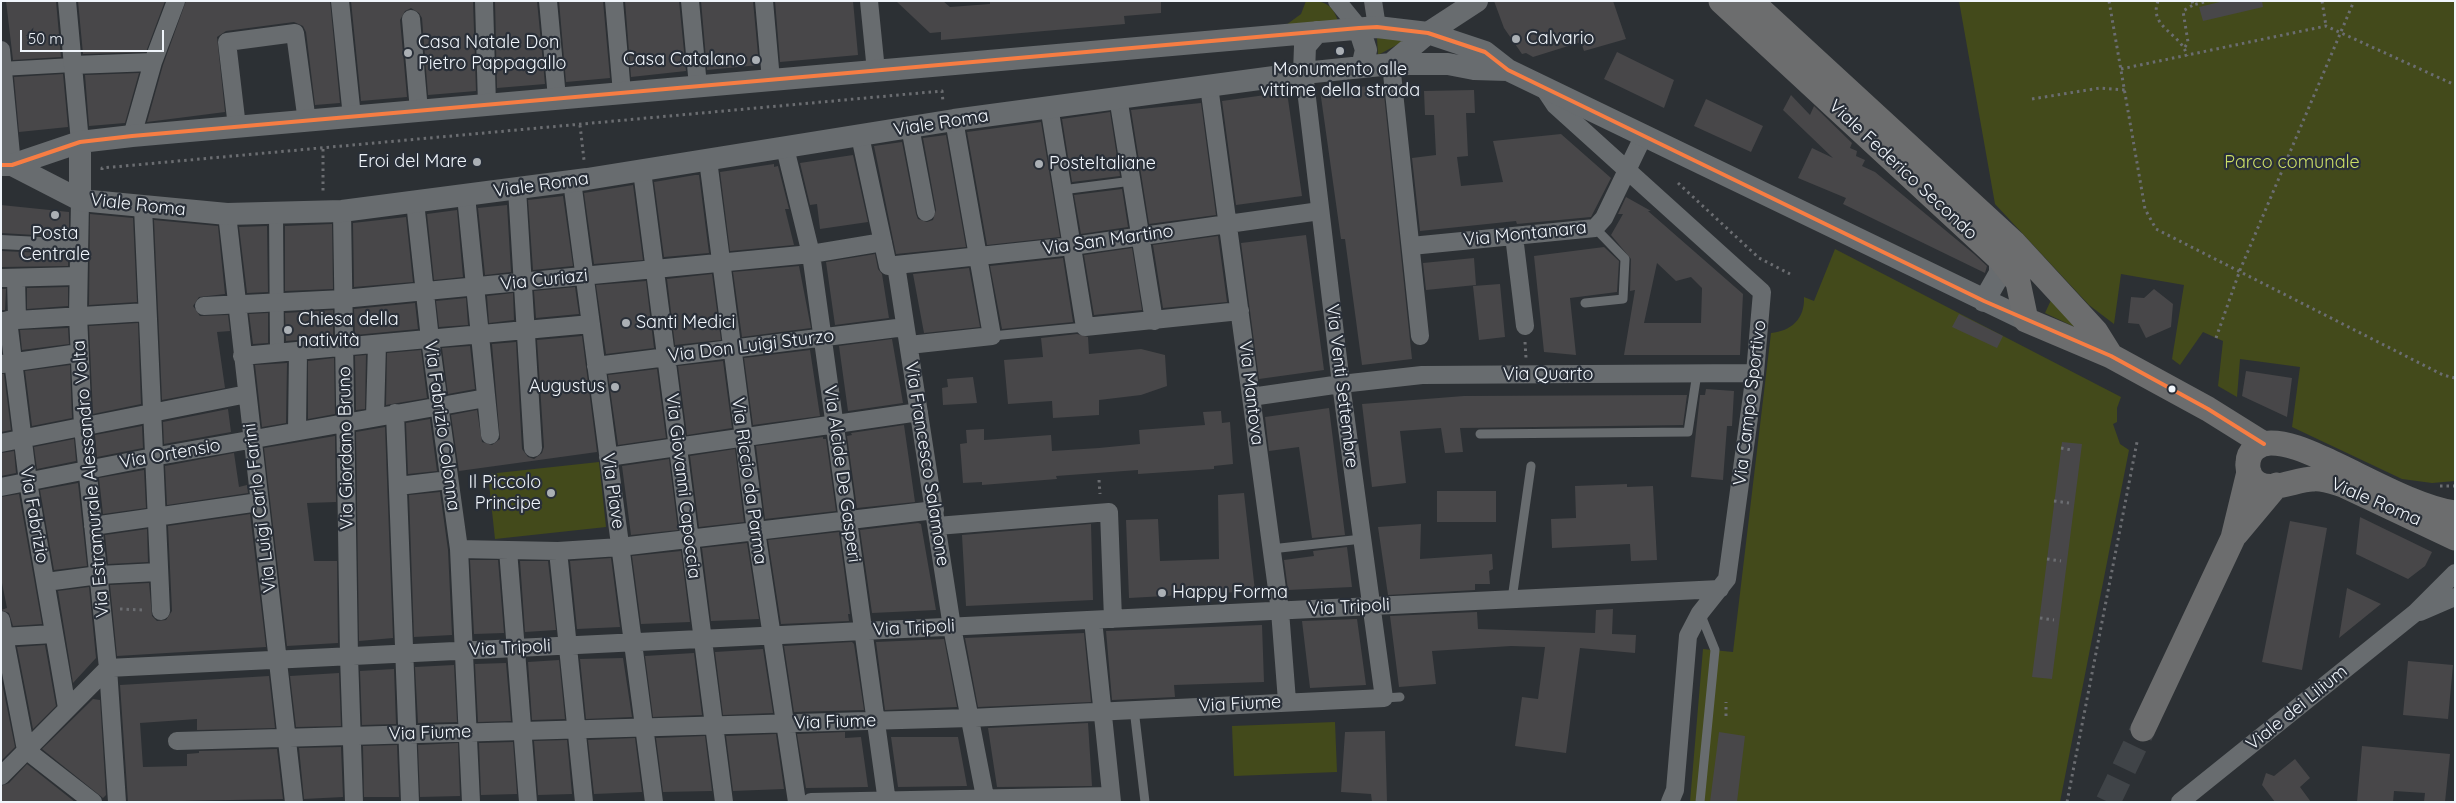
<!DOCTYPE html>
<meta charset="utf-8">
<style>
body{margin:0}
#map{position:relative;width:2456px;height:803px;overflow:hidden;background:#2c3034;font-family:Quicksand,sans-serif}
canvas{display:block}
.frame{position:absolute;inset:0;border:2px solid #f0f5fb;pointer-events:none}
.scale{position:absolute;left:20px;top:30px;width:144px;height:22px;box-sizing:border-box;border:2px solid #f0f5fb;border-top:0;padding-left:6px;font-size:15px;line-height:18px;white-space:nowrap;color:#f0f5fb;-webkit-text-stroke:4px #292f38;paint-order:stroke}
</style>
<div id="map">
<canvas width="2456" height="803"></canvas>
<div class="frame"></div>
<div class="scale">50 m</div>
</div>
<script>
const g = document.querySelector('canvas').getContext('2d');
g.lineJoin = 'round';
function fillPath(path, color) { g.fillStyle = color; g.fill(path, 'evenodd'); }
function stroke(path, color, width, dash) { g.strokeStyle = color; g.lineWidth = width; g.lineCap = dash ? 'butt' : 'round'; g.setLineDash(dash || []); g.stroke(path); }
function write(font, color, halo, rows, align = 'center') {
  g.font = font + ' Quicksand,sans-serif'; g.lineWidth = 4.5; g.setLineDash([]); g.textBaseline = 'middle'; g.strokeStyle = halo; g.fillStyle = color; for (const [text, x, y, turn = 0] of rows) {
    g.save(); g.translate(x, y); g.rotate((+turn || 0) * Math.PI / 180); g.textAlign = isNaN(turn) ? turn : align; if (halo) g.strokeText(text, 0, 0); g.fillText(text, 0, 0); g.restore();
  }
}
fillPath(new Path2D(`
 M1306,1c18,0 26,2 32,20l-52,4 15,-11z
 M1959,1h496v480l-23,2 -30,-4 -110,-52 8,-60 -60,-8 -3,38 -19,-11 5,-45 -20,-9 -23,33 -8,-6 12,-74 -63,-11 -7,50 -25,-19 -94,-101z
 M1377,38l29,2 -28,15z
 M1835,249l286,148 -4,11v14l-4,2 7,20 9,6 -69,352h-370l13,-153 30,3 38,-319c20,-2 34,-14 33,-36l10,4z
 M2051,300l30,30 -36,-17z
 M599,462l7,65 -111,12 -7,-65z
 M1335,722l2,50 -103,4 -2,-50z`), '#434a1b');
fillPath(new Path2D(`
 M6,1h50l5,56 -48,3z
 M78,1h87l-19,51 -63,2z
 M186,1h144l10,102 -25,2 -9,-73 -3,-6 -9,-4 -68,9 -9,6 8,75 -78,10 16,-57z
 M351,1h122l3,90 -48,4 -6,-77 -3,-5 -8,-5 -6,3 -5,9 7,77 -46,4z
 M495,1h42l8,83 -48,4z
 M559,1h44l7,77 -44,4z
 M625,1h54l7,70 -55,6z
 M701,1h52l6,64 -52,5z
 M775,1h78l5,54 -78,7z
 M896,1h47l7,6 40,-3v-3h171v12l-37,3 1,8 -184,16v-8l-11,1z
 M1494,1h119l13,38 -42,12 -3,-9 -48,15 -7,-4 -4,1 -18,-26z
 M2224,1h38l1,6 -60,14 -4,-14z
 M1617,52l57,28 -10,28 -60,-29z
 M139,73l-14,50 -36,3 -4,-51z
 M63,74l5,53 -49,5 -5,-55z
 M1383,85l29,274 -50,6 -17,-126h-4l-21,-149z
 M1474,90l1,23h-9l2,43 -11,1 4,29 42,-4 -10,-41 68,-7 50,44 -20,39 -74,7 -1,-3 -96,10 -8,-73 24,-3 -2,-40h-9l-1,-24z
 M1287,92l15,104 -66,9 -14,-104z
 M1791,95l19,20 4,-9 38,37 -2,5 7,3 -1,5 9,4 -3,6 13,6 99,82 13,12 -2,7 -142,-69 3,-6 -48,-20 14,-30 21,10 -50,-48z
 M1706,99l57,27 -12,26 -57,-26z
 M1201,103l15,112 -67,9 -18,-114z
 M1110,112l10,64 -48,6 -10,-63z
 M1041,122l19,115 -73,8 -20,-113z
 M946,135l20,112 -70,7 -22,-108 28,-4 14,72 2,5 9,3 6,-2 3,-10 -13,-72z
 M853,155l15,67 -48,7 -3,-25 -7,1 -10,-42z
 M774,164v3l4,-1 11,43h-4l9,36 -64,6 -10,-79z
 M695,175h4l10,78 -45,4 -10,-75z
 M633,185l10,75 -49,4 -10,-71z
 M1122,189l6,38 -47,7 -7,-39z
 M563,196l10,70 -40,4 -5,-70z
 M1626,197l25,14h-3l95,83 -3,61h-116l11,-65 -5,1 1,-32 -20,-24 12,-21h-5zM1657,263l19,18 15,-4 11,11 -1,35h-57z
 M1,205l68,7v25l-68,-4z
 M507,205l4,67 -26,3 -7,-67z
 M457,210l6,67 -29,3 -7,-66z
 M90,214l43,4 4,84 -48,3z
 M406,217l7,65 -59,5 -1,-64z
 M154,220l64,6 7,68 -26,3 -6,9 7,10 28,-1 2,16 -13,1 8,56 -63,12z
 M332,224l1,65 -48,2v-65z
 M267,226l1,66 -21,1 -8,-66z
 M1306,235l18,135 -65,9 -18,-136z
 M1218,236l9,66 -64,6 -10,-63z
 M1604,247l15,14 -2,31 -47,6 6,57 -32,-3 -10,-96z
 M1132,248l10,62 -48,5 -10,-60z
 M1,251l67,3v12l-67,1z
 M875,254l3,15 4,5 7,44 -54,7 -9,-63z
 M1063,258l10,64 -71,7 -12,-63z
 M1474,258l2,27 -50,5 -3,-27z
 M799,266l12,62 -69,9 -9,-65z
 M969,268l11,59 -56,6 -11,-59z
 M712,274l9,66 -46,5 -8,-66z
 M646,281l8,67 -48,6 -10,-69z
 M1500,284l5,53 -26,3 -6,-54z
 M68,287v19l-41,3v-21z
 M575,287l4,27 -43,4 -2,-27z
 M1,289h5l-1,21h-4z
 M2154,289l19,15 -2,23 -25,11 -7,-14 -11,-1 3,-26 13,1z
 M513,293l1,27 -25,3 -2,-27z
 M466,298l2,27 -29,2 -3,-26z
 M415,303l3,26 -63,6 -1,-26z
 M333,310v27l-47,4 -1,-28z
 M268,313v30l-15,1 -4,-30z
 M1959,314l44,22 -6,12 -45,-21z
 M138,323l3,81 -48,10 -4,-88z
 M68,328l1,16 -47,6 -2,-20z
 M1077,334l11,3 1,17 52,-5 24,6 2,31 -26,9 -42,5v15l-46,3 -1,-17 -44,3 -4,-44 39,-3 -2,-19z
 M582,336l15,116 -138,19 -8,-56 26,-5 5,32 10,3 8,-6 -8,-95 24,-2 6,107 6,8 6,2 8,-6 2,-6 -7,-107z
 M892,339l11,64 -55,8 -9,-65z
 M470,346l5,43 -27,5 -6,-46z
 M421,350l6,48 -41,7 1,-52z
 M810,350l10,66 -67,9 -9,-67z
 M366,355l-1,54 -9,1 -1,-54z
 M334,358l1,56 -27,5v-58z
 M723,361l9,67 -45,7 -9,-69z
 M287,363l-1,60 -24,4 -7,-62z
 M70,365l2,53 -40,8 -7,-55z
 M657,369l9,69 -48,7 -10,-70z
 M2246,371l46,7 -5,39 -45,-21z
 M1,374h3l7,56 -10,2z
 M973,377l4,26 -34,2 -1,-17 6,-1 -1,-8z
 M1706,389l28,2 -2,35h-5l-4,54 -32,-3 9,-82h5z
 M1687,395l-4,30 -223,3 3,24 -18,1 -4,-25 -41,3 6,52 -34,4 -10,-83 102,-8z
 M1329,408l16,127 -33,3 -13,-91 -30,4 -4,-34z
 M228,409l3,23 -67,12 -1,-22z
 M1221,411l1,12 8,-1 3,42 -19,2v3l-76,5v-4l-82,6 1,3 -75,6v-3l-19,1 -3,-39 7,-1 -1,-13 18,-1v11l67,-5 1,16 47,-3 41,-4 -1,-14 66,-5 -2,-13z
 M430,419l7,52 -29,3 -2,-51z
 M904,425l11,77 -58,6 -10,-72 5,-1 -1,-2z
 M142,426l1,22 -46,9 -2,-22z
 M385,427l8,211 -34,3 -3,-209z
 M335,436l1,66 -29,1 7,58h23l1,82 -51,3 -23,-198z
 M823,437v2h3l10,72 -71,8 -9,-73z
 M74,439l2,22 -39,8 -3,-22z
 M2062,442l20,2 -30,235 -20,-2z
 M735,449l9,73 -45,5 -9,-71z
 M14,451l2,22 -15,3v-23z
 M234,453l5,34 8,-2 1,8 -81,12 -2,-39z
 M669,459l9,71 -47,5 -9,-69z
 M144,470l2,38 -43,6 -4,-36z
 M78,483l9,83 -33,4 -14,-80z
 M1627,484v3l26,-1 4,74 -26,1 -1,-17 -78,4 -1,-29 25,-1 -1,-32z
 M1437,491h59v31h-59z
 M440,492l8,58 4,85 -38,2 -5,-142z
 M1244,493l11,98 -126,7 -3,-78 32,-1 2,42 59,-2 -1,-64z
 M19,494l23,130 -29,2 -4,-13 -8,-3 6,-2 -6,-30v-81z
 M250,514l16,133 -149,9 -7,-71 39,-2 3,33 5,5 9,-1 6,-9 -4,-85z
 M2360,517l72,35 -7,14 -17,13 -52,-25z
 M2290,521l37,7 -25,142 -40,-8z
 M918,523l3,1 15,86 -64,3 -12,-83z
 M1091,524l2,76 -127,6 -4,-71z
 M1421,524l-1,35 72,-5 1,15 -4,2 1,13h-15v6l-87,5 -10,-68z
 M147,529l1,33 -40,2 -3,-29z
 M839,532l11,82h-2l1,7 -68,3 -13,-84z
 M747,543l12,76 -48,2 -9,-73z
 M1347,547l5,40 -64,3 -4,-30 30,-4 -1,-5z
 M681,551l9,71 -49,2 -9,-68z
 M611,558l9,69 -43,2 -7,-68z
 M470,560h28l6,73 -30,1z
 M520,561h28l8,69 -31,2z
 M89,587l7,71 -23,25 -15,-92z
 M2347,588l34,16 -42,34z
 M1613,609l-1,25 24,1 -1,18 -55,-5 -14,105 -51,-7 7,-49 16,2 7,-52 -34,-1 -79,5 4,33 -37,3 -9,-71 87,-4 1,17 117,4 1,-23z
 M1357,619l9,66 -56,3 -8,-67z
 M1262,625l2,57 -90,3 1,12 -63,3 -6,-69z
 M1084,633l7,69 -113,5 -13,-69z
 M944,639l13,68 -72,3 -9,-68z
 M852,642l2,2 10,66 -70,2 -10,-66z
 M45,645l11,61 -23,23 -16,-82z
 M763,649l10,64 -50,2 -8,-63z
 M694,653l8,62 -49,2 -8,-61z
 M623,658l9,59 -46,2 -6,-60z
 M559,660l6,59 -33,1 -4,-58z
 M2408,661l45,4 -5,54 -45,-4z
 M506,663l5,58 -33,1 -3,-58z
 M454,665l3,57 -39,1 -3,-56z
 M394,669l2,55 -34,1 -2,-54z
 M339,673l2,53 -45,1 -6,-51z
 M269,676l6,52 -78,2v-11l-57,4 3,44 44,-1v-12l12,-1v-2l78,-2 6,50 -155,3 -8,-117z
 M1,678l14,69 -14,14z
 M93,699l7,1 6,95 -3,3 -61,-49z
 M1088,723l4,63 -95,1 -9,-59z
 M1385,731l2,71h-15l-1,-8 -30,-2 4,-60z
 M845,732v6l16,-1 7,50 -62,1 -9,-54z
 M1719,732l26,4 -8,66h-27z
 M776,734l8,55 -51,2 -7,-55z
 M705,736l7,55 -49,1 -7,-54z
 M891,737h67l9,49 -69,1z
 M635,738l7,54 -48,2 -6,-54z
 M567,740l5,54 -34,1 -4,-54z
 M513,742l4,52 -36,1 -2,-52z
 M458,743l2,53 -40,1 -2,-52z
 M397,745l2,52h-35l-1,-51z
 M2362,746l88,8 -5,48h-21l1,-9 -31,-2 -1,11h-36z
 M341,747l2,50 -39,2 -5,-51z
 M2295,759l15,19 -10,9 11,15h-36l-13,-17 4,-12 8,3z
 M27,764l48,38h-74v-16l8,-3z`), '#484749');
stroke(new Path2D(`
 M2108,802l35,-73`), '#404448', 25, [25, 12]);
stroke(new Path2D(`
 M2109,1l36,208 11,20 287,146 12,3
 M2158,1c-10,27 24,32 29,55
 M2192,1l1,4 15,-4
 M2322,1l4,25
 M2185,47l3,-5 -5,-31 10,-6
 M2121,69l205,-43 129,59
 M2032,99l68,-11 25,2
 M580,125l4,35
 M323,149v42
 M102,170v-2l840,-77 1,11
 M1678,183l81,75 31,16
 M2216,338l24,-68 114,-269
 M1525,342l1,16
 M2061,448l11,2
 M1099,480l1,14
 M2440,486h15
 M2054,501l15,2
 M2047,559l14,2
 M120,609l23,1
 M2040,618l14,2
 M1726,716v-14
 M2067,802l70,-360`), '#6b6d71', 3, [2.5, 4]);
stroke(new Path2D(`
 M1062,190l70,-9
 M1585,303l38,-4 2,-40 -30,-31
 M992,336l93,-9
 M1480,434l208,-2 9,-59
 M1271,549l91,-10
 M1512,599l19,-133
 M1384,698l16,-1
 M1134,709l11,93
 M1700,802l15,-152 -15,-37`), '#686c6f', 9);
stroke(new Path2D(`
 M1,69l72,-4
 M276,213l1,140
 M1,242l77,4`), '#686c6f', 14);
stroke(new Path2D(`
 M67,1l13,141
 M340,1l12,116
 M484,1l3,104
 M548,1l9,97
 M614,1l8,92
 M690,1l8,85
 M764,1l7,79
 M869,1l7,70
 M1337,1l22,27
 M1373,1l4,26
 M411,19l8,92
 M1,50l11,115
 M1391,64l29,272
 M73,65l80,-3
 M1209,86l71,525 7,90
 M1543,87l12,18 207,187 -7,81 -28,206 -27,34 -12,23 -13,154 -5,12
 M1118,97l36,224
 M1049,106l36,221 155,-16
 M237,127l-10,-85 68,-9 12,89
 M910,127l16,85
 M132,136l21,-74 23,-61
 M860,136l28,130 8,-1 56,362 34,175
 M785,148l26,106 76,548
 M708,160l48,371 41,271
 M642,171l82,631
 M572,181l82,621
 M517,189l16,259
 M466,196l24,239
 M80,200l-2,115 5,112 25,241 9,134
 M415,202l15,137 29,210 12,253
 M143,207l18,404
 M342,211l7,445 5,146
 M227,214l67,588
 M1514,236l11,90
 M1411,246l184,-18 9,-10 40,-83
 M896,265l176,-19 248,-35
 M1,278l77,-2
 M16,278l1,42
 M204,306l139,-7 468,-45 72,-12
 M8,320l20,162 39,226
 M1,321l146,-9
 M909,345l83,-9 -38,-216
 M242,356l349,-32
 M2,364l77,-11
 M596,366l309,-39
 M1251,397l90,-13 81,-9 333,-2
 M395,413l15,389
 M375,417l2,-73
 M297,431l1,-80
 M1,443l246,-49
 M608,457l311,-45
 M398,486l51,-6
 M1,487l152,-30 333,-59
 M93,526l166,-24
 M937,526l172,-14 4,107
 M459,549l99,2 62,-4 315,-37
 M508,550l20,252
 M558,551l26,251
 M46,582l53,-7 59,-3
 M2420,612l35,-15
 M1,620l25,130 67,52
 M1093,620l19,182
 M1,637l53,-3
 M108,668l1612,-79
 M177,741l793,-23 414,-20 -43,-314 -37,-311
 M1,776l107,-108
 M811,802l300,-6
 M2180,802l235,-189 40,-40`), '#686c6f', 18);
stroke(new Path2D(`
 M1359,28l7,22 -4,17
 M1391,64l37,-31 49,-32
 M1304,73l1,-27 12,-14
 M80,142v58
 M1,165h11l68,-23 52,-6 1245,-109 51,6 57,19 23,18 518,250
 M12,165l68,35 147,14 115,-3 245,-32 367,-59 350,-47 87,-9h57l26,5 34,1
 M1984,301l16,-28v-14`), '#686c6f', 22);
stroke(new Path2D(`
 M1721,1l279,258 18,23 8,38
 M1751,1l263,242 82,89 15,24
 M2026,320l85,36 97,53 56,35
 M2455,513c-39,-5 -96,-39 -133,-55 -16,-7 -34,-15 -51,-15 -12,0 -23,8 -23,20 -1,8 3,16 9,20 16,10 39,-4 56,-4 10,-1 20,3 30,6l112,53
 M2236,534l41,-49
 M2143,729l90,-191 16,-66`), '#6c6d6e', 25);
stroke(new Path2D(`
 M1,165h11l68,-23 52,-6 1227,-108 18,-1 51,6 57,19 23,18 476,231 127,55 97,53 56,35`), '#f77d43', 4);
for (const [x, y, r, color] of [
 [1516,39,5,"#abb0b5"],
 [1340,51,5,"#abb0b5"],
 [408,53,5,"#abb0b5"],
 [756,60,5,"#abb0b5"],
 [477,162,5,"#abb0b5"],
 [1039,164,5,"#abb0b5"],
 [55,215,5,"#abb0b5"],
 [626,323,5,"#abb0b5"],
 [288,330,5,"#abb0b5"],
 [615,387,5,"#abb0b5"],
 [2172,389,4.5,"#f0f5fb"],
 [551,493,5,"#abb0b5"],
 [1162,593,5,"#abb0b5"]
]) { const dot = new Path2D(); dot.arc(x, y, r, 0, 2 * Math.PI); g.fillStyle = color; g.fill(dot); stroke(dot, '#292f38', 2); }
write('18px', '#f0f5fb', '#292f38', [
 ["Calvario",1526,39],
 ["Casa Natale Don",418,43],
 ["Pietro Pappagallo",418,64],
 ["Casa Catalano",746,60,"right"],
 ["Monumento alle",1340,70,"center"],
 ["vittime della strada",1340,91,"center"],
 ["Eroi del Mare",467,162,"right"],
 ["PosteItaliane",1049,164],
 ["Posta",55,234,"center"],
 ["Centrale",55,255,"center"],
 ["Chiesa della",298,320],
 ["natività",298,341],
 ["Santi Medici",636,323],
 ["Augustus",605,387,"right"],
 ["Il Piccolo",541,483,"right"],
 ["Principe",541,504,"right"],
 ["Happy Forma",1172,593]
], 'left');
write('18px', '#f0f5fb', '#292f38', [
 ["Viale Roma",941,123,-9],
 ["Viale Federico Secondo",1903,170,43],
 ["Viale Roma",541,185,-8],
 ["Viale Roma",138,205,6],
 ["Via Montanara",1525,234,-6],
 ["Via San Martino",1108,240,-8],
 ["Via Curiazi",544,280,-6],
 ["Via Don Luigi Sturzo",751,346,-7],
 ["Via Quarto",1548,375],
 ["Via Venti Settembre",1342,386,83],
 ["Via Mantova",1251,393,83],
 ["Via Campo Sportivo",1750,403,-83],
 ["Via Fabrizio Colonna",442,426,82],
 ["Via Giordano Bruno",346,448,-91],
 ["Via Ortensio",170,454,-10],
 ["Via Francesco Salamone",927,464,81],
 ["Via Alcide De Gasperi",842,474,82],
 ["Via Estramurale Alessandro Volta",91,479,-95],
 ["Via Riccio da Parma",749,481,82],
 ["Via Giovanni Capoccia",683,486,83],
 ["Via Piave",613,491,82],
 ["Viale Roma",2376,502,23],
 ["Via Luigi Carlo Farini",260,508,-97],
 ["Via Fabrizio",34,515,80],
 ["Via Tripoli",1349,607,-3],
 ["Via Tripoli",914,628,-3],
 ["Via Tripoli",510,648,-3],
 ["Via Fiume",1240,704,-3],
 ["Viale dei Lilium",2297,708,-39],
 ["Via Fiume",835,722,-2],
 ["Via Fiume",430,733,-2]
]);
write('18px', '#ccde66', '#292f38', [
 ["Parco comunale",2292,163]
]);
</script>
